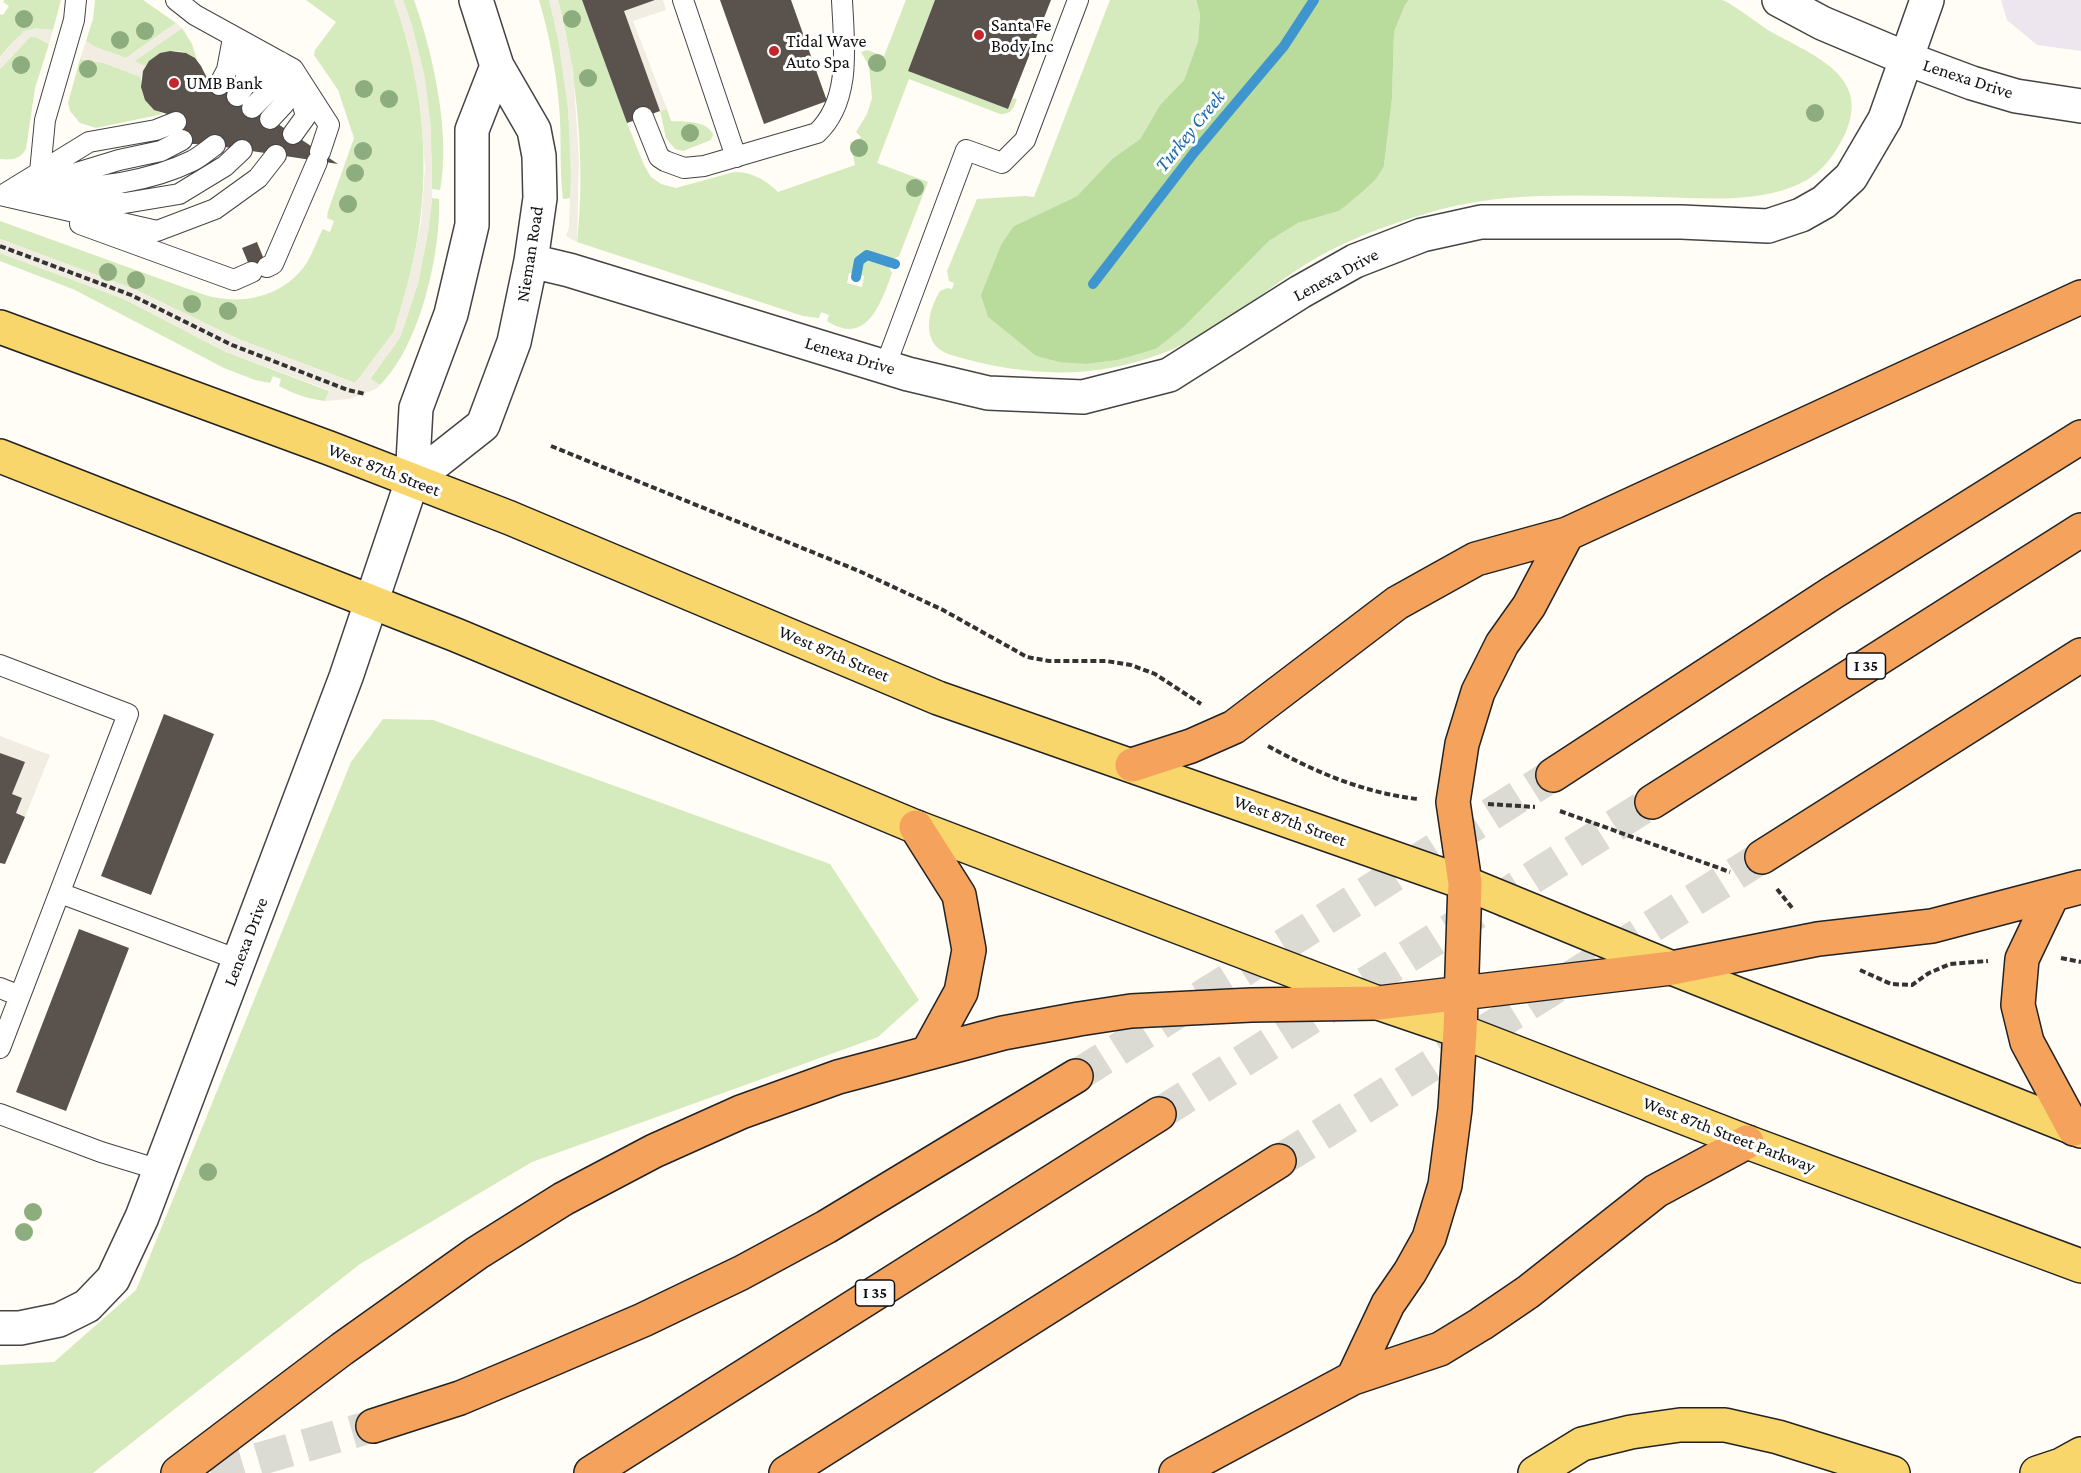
<!DOCTYPE html>
<style>
body{margin:0}
canvas{display:block;background:#fffdf5}
</style>
<canvas width="2081" height="1473"></canvas>
<script>
const g = document.querySelector('canvas').getContext('2d');
g.lineJoin = 'round';
function fillPath(path, color) { g.fillStyle = color; g.fill(path, 'evenodd'); }
function stroke(path, color, width, dash) { g.strokeStyle = color; g.lineWidth = width; g.lineCap = dash ? 'butt' : 'round'; g.setLineDash(dash || []); g.stroke(path); }
function write(font, color, halo, rows, align = 'center') {
  g.font = font + ' "Crimson Pro",serif'; g.lineWidth = 6; g.setLineDash([]); g.textBaseline = 'middle'; g.strokeStyle = halo; g.fillStyle = color; for (const [text, x, y, turn = 0] of rows) {
    g.save(); g.translate(x, y); g.rotate((+turn || 0) * Math.PI / 180); g.textAlign = isNaN(turn) ? turn : align; if (halo) g.strokeText(text, 0, 0); g.fillText(text, 0, 0); g.restore();
  }
}
fillPath(new Path2D(`
 M2001,0h80v51l-44,-6 -30,-25z`), '#eee6ef');
fillPath(new Path2D(`
 M4,0h57l-8,30c-29,-4 -35,6 -53,27v-43l3,1 6,-9 -6,-4z
 M95,0h48l33,23 -50,35 -31,-11 -9,-6 7,-22z
 M306,0h88c33,90 39,186 15,279 -4,17 -8,36 -15,53 -8,17 -27,36 -39,51l-117,-44 -104,-50 -134,-50v-18l205,74c37,11 78,2 101,-31 7,-11 11,-24 17,-35l7,3 4,-11 -7,-3 1,-7 26,-73 -16,-48 -24,-35 1,-5 21,-28z
 M403,0h11c19,53 37,134 26,190l-8,-1c0,-65 -6,-127 -29,-189z
 M539,0h10c18,65 23,132 22,198l-8,1c-4,-31 -1,-62 -4,-94 -3,-35 -10,-71 -20,-105z
 M558,0h24l45,123 17,42 7,12 10,7 15,4 58,-16c18,0 31,7 44,20l77,-27 -5,-24 5,4 6,-8 -5,-5 11,-18 5,-16 -3,-32 -8,-14 6,-2 17,6 22,-56h29l-27,71 100,38 5,-11 4,1c-4,10 -5,15 -17,15l-91,-35 -32,84 51,19 -29,74 -6,3 -23,-7 -12,5 -6,16h-3l-2,10 15,4 2,-11 -3,-1v-11l5,-6 22,7 4,8c-11,30 -25,74 -65,48l2,-6 -8,-3 -2,6 -16,-2 -226,-74c9,-76 0,-168 -19,-242z
 M1110,0h86l4,14 -2,27 -14,39 -24,25 -20,34 -28,20 -35,37 -63,30 -26,91 48,39 51,8 31,-4 38,-11 28,-22 85,-86 29,-18 41,-12 45,-45 8,-67 2,-67 11,-27 4,-5c78,0 157,0 235,0 18,0 36,0 55,0 6,0 17,0 23,0 8,2 37,24 46,30 41,24 105,44 77,104 -12,24 -26,43 -53,53 -42,16 -88,11 -132,10 -72,-1 -148,-6 -218,12 -43,12 -85,26 -124,48 -34,19 -64,45 -97,66 -87,56 -172,61 -270,32 -31,-9 -24,-43 -11,-64l7,-3 5,1 2,-6 -5,-2 -2,-10 30,-72 48,-3 9,1z
 M182,28l10,16 5,16c-16,-14 -39,-12 -51,6l-13,-4z
 M30,37h6l13,7 -14,44 -9,61c-6,11 -15,11 -26,10v-90z
 M80,59l24,4 37,14c-1,17 6,29 22,37l-67,14 -16,-5 -10,-12 -2,-8z
 M667,109l4,12c14,1 35,-1 42,13l-2,6 -28,11 -8,-2 -9,-11 -6,-27z
 M432,198l7,1c2,54 -19,147 -59,186l-10,-6 26,-36 8,-17 14,-43 10,-51z
 M0,253l124,46 102,53 103,39 -4,10c-17,-2 -31,-7 -46,-15l2,-7 -8,-3 -3,7 -15,-3 -31,-12 -149,-78 -75,-29z
 M383,719l50,1 397,144 89,136 -41,37 -346,125 -172,102 -267,209h-93v-108l54,-3 82,-72 215,-528z`), '#d5ebbd');
fillPath(new Path2D(`
 M1196,0h213l-4,5 -11,27 -2,67 -8,67 -8,13 -14,13 -23,19 -41,12 -29,18 -85,86 -28,22 -38,11 -31,4 -27,-2 -24,-6 -48,-39 -7,-22 20,-50 13,-19 63,-30 35,-37 28,-20 20,-34 24,-25 14,-39 2,-27z`), '#b9dc9c');
fillPath(new Path2D(`
 M394,0h9l9,25 13,53 6,50 1,70 -4,34 -10,51 -18,55 -30,40 10,7 -4,4 -26,10 -25,2 4,-11 -103,-38 -102,-53 -124,-46v-14l134,50 104,50 117,44 39,-52 17,-60 10,-49 4,-54 -5,-64 -12,-62z
 M549,0h9l15,68 6,92 -2,82 -11,-6 3,-9 2,-56 -3,-62 -10,-70z
 M656,0h7l3,10 -33,11 34,88 -7,2 -36,-100z
 M176,23l6,5 -48,33 12,5 -5,11 -37,-14 -24,-4 6,-18 9,6 31,11z
 M36,28l17,2 -4,14 -13,-7h-6l-30,32v-12l24,-26z
 M0,736l50,19 -25,62 -9,-4 6,-15 -10,-4 12,-32 -24,-9z`), '#f1ede2');
stroke(new Path2D(`
 M856,277l3,-16 8,-6 28,9
 M1093,284l100,-130 91,-108 30,-46`), '#3f96cf', 10);
fillPath(new Path2D(`
 M582,0h73l-31,11 36,100 -33,12z
 M720,0h71l36,101 -63,23z
 M935,0h116l-43,109 -100,-38z
 M170,51l16,2 9,5 6,8 5,10 132,88 -133,-20h-21l-10,-28 -20,-6 -9,-10 -4,-13 2,-16 6,-10 11,-8z
 M257,242l12,30 -15,5 -12,-29z
 M164,714l50,20 -63,161 -50,-19z
 M0,753l25,9 -13,32 10,4 -6,15 9,4 -20,47 -5,-1z
 M79,929l50,19 -63,163 -50,-19z`), '#5a524d');
stroke(new Path2D(`
 M1076,1076l477,-301
 M1159,1114l493,-312
 M1279,1161l483,-304
 M211,1473l162,-47`), '#dbdad3', 33, [33, 16]);
const service = new Path2D(`
 M176,0l19,15 98,54 36,56 -9,27
 M683,0l53,157
 M219,85l8,-15 6,-32
 M237,96l9,-12v-39
 M252,108l14,-14 -1,-40
 M643,117l16,40 6,4 19,7 20,-2 113,-33c35,-33 27,-89 25,-133
 M270,119l14,-15 -3,-42
 M293,134l13,-18 -8,-28
 M40,172l5,-52 29,-100 2,-20
 M47,182l72,-22 42,-9 21,-11
 M6,193l83,-51 67,-12 20,-8
 M19,194c57,-6 120,-7 173,-33 8,-4 16,-11 23,-16
 M0,195l157,36 58,-22 43,-31 18,-23
 M61,199l64,4 54,-9 46,-28 17,-16
 M80,224l154,56 18,-8
 M267,267l6,-3 44,-102
 M885,367l81,-217 36,13 23,-23 53,-140
 M0,665l128,49 -128,334
 M60,893l179,67
 M0,988l20,8
 M0,1114l101,38 59,18`);
const minor = new Path2D(`
 M1779,0l43,23 83,35 67,25 44,13 65,10
 M531,261l38,9 339,104 80,19 95,4 86,-22 131,-83 55,-31 67,-26 59,-13h200l87,4 33,-11 23,-13 27,-25 34,-58 42,-119
 M412,481l71,-56 31,-83 17,-81 9,-63 -1,-42 -5,-26 -37,-64 -21,-66
 M0,1328h20l39,-8 28,-14 26,-27 29,-62 204,-540 66,-196 4,-73 35,-94 21,-89v-95l25,-64`);
const primary = new Path2D(`
 M0,327l329,121 181,70 428,180 527,185 207,85 409,163
 M0,456l456,179 460,192 462,176 82,28 287,111 334,124
 M1535,1473l47,-29 49,-12 49,-7h45l53,12 115,36
 M2037,1473l24,-8 20,-11`);
const motorway = new Path2D(`
 M1132,765l59,-19 43,-19 163,-124 79,-44 91,-25 514,-237
 M1553,775l279,-182 249,-156
 M1652,802l429,-272
 M916,827l43,68 10,55 -8,42 -33,60
 M1762,857l319,-202
 M2052,896l-30,63 -4,46 9,37 47,87
 M1353,1378l35,-74 22,-32 19,-34 16,-53 10,-76 5,-78 5,-148 -12,-81 9,-58 16,-52 24,-48 27,-38 38,-72
 M373,1426l87,-28 76,-32 107,-46 98,-47 85,-46 250,-151
 M178,1473l164,-124 135,-96 86,-54 91,-48 87,-39 97,-35 165,-44 76,-14 52,-8 120,-6 127,-2 294,-35 146,-29 114,-13 149,-39
 M591,1473l568,-359
 M786,1473l493,-312
 M1176,1473l177,-95 87,-29 41,-25 47,-32 128,-101 91,-49`);
stroke(service, '#444', 22);
stroke(minor, '#444', 36);
stroke(primary, '#222', 36);
stroke(motorway, '#222', 36);
stroke(new Path2D(`
 M0,246l131,49 101,50 116,45 17,4
 M551,446l308,125 84,39 84,47 22,4h57l25,4 24,9 46,30
 M1268,746c47,26 96,47 150,53
 M1488,804l47,3
 M1560,811l170,61
 M1777,889l16,20
 M2061,958l20,4
 M1860,970l31,14 21,1 17,-12 21,-9 38,-3`), '#333', 4, [6, 3]);
stroke(service, '#fff', 20);
stroke(minor, '#fff', 33);
stroke(primary, '#f9d66b', 33);
stroke(motorway, '#f5a25d', 33);
g.fillStyle = '#8dad7f';
for (const [x, y] of [
 [24,19],
 [572,19],
 [145,31],
 [120,40],
 [877,63],
 [21,65],
 [88,69],
 [588,78],
 [364,89],
 [389,99],
 [1815,113],
 [690,133],
 [859,148],
 [363,151],
 [355,173],
 [915,188],
 [348,204],
 [108,272],
 [136,280],
 [192,304],
 [228,311],
 [208,1172],
 [33,1212],
 [24,1232]
]) { g.beginPath(); g.arc(x, y, 9, 0, 2 * Math.PI); g.fill(); }
for (const [x, y, r, color] of [
 [979,35,6,"#c4262e"],
 [774,51,6,"#c4262e"],
 [174,83,6,"#c4262e"]
]) { const dot = new Path2D(); dot.arc(x, y, r, 0, 2 * Math.PI); g.fillStyle = color; g.fill(dot); stroke(dot, '#fff', 2); }
for (const [x, y, w] of [
 [1866,666,39],
 [875,1293,39]
]) { const box = new Path2D(); box.roundRect(x - w / 2, y - 13, w, 26, 4.5); g.fillStyle = '#fff'; g.fill(box); stroke(box, '#111', 1.5); }
write('bold 16px', '#111', null, [
 ["I 35",1866,666],
 ["I 35",875,1293]
]);
write('18px', '#111', '#fff', [
 ["Santa Fe",991,25],
 ["Body Inc",991,46],
 ["Tidal Wave",786,41],
 ["Auto Spa",786,62],
 ["UMB Bank",186,83]
], 'left');
write('18px', '#111', '#fff', [
 ["Lenexa Drive",1968,79,18],
 ["Nieman Road",530,254,-81],
 ["Lenexa Drive",1336,275,-28],
 ["Lenexa Drive",850,356,17],
 ["West 87th Street",384,470,21],
 ["West 87th Street",834,654,23],
 ["West 87th Street",1290,821,20],
 ["Lenexa Drive",246,942,-69],
 ["West 87th Street Parkway",1729,1135,21]
]);
write('italic 20px', '#1768a6', '#fff', [
 ["Turkey Creek",1190,131,-51]
]);
</script>
